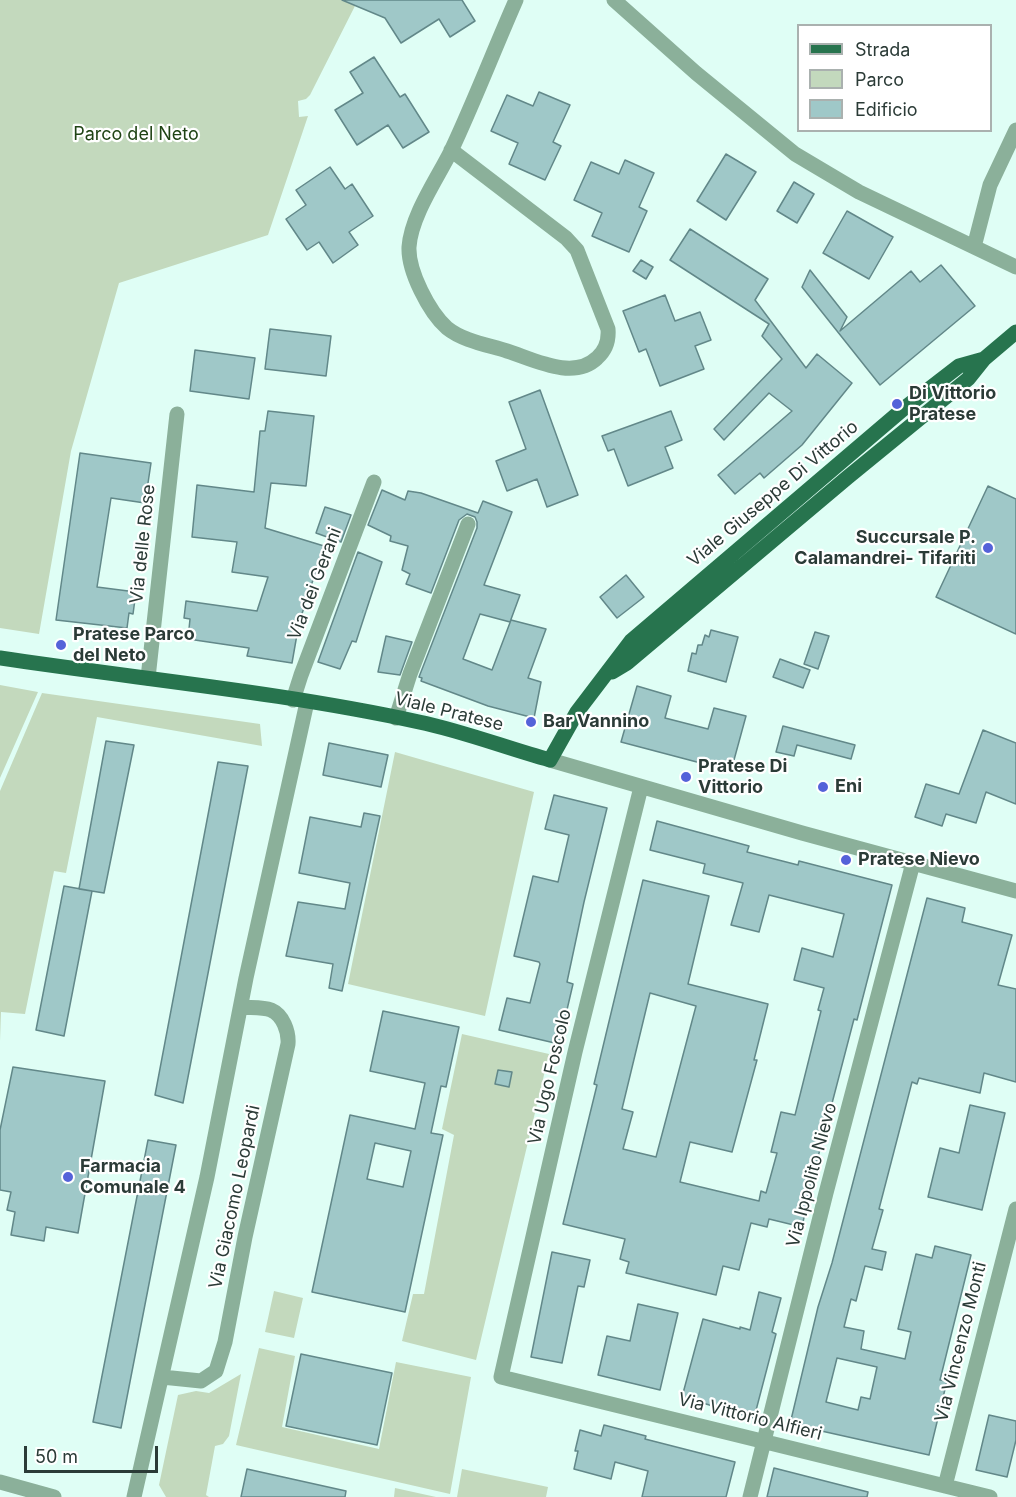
<!DOCTYPE html>
<style>
body{margin:0}
#map{position:relative;width:1016px;height:1497px;overflow:hidden;background:#dffef5;font-family:Inter,sans-serif}
canvas{display:block}
.legend{position:absolute;left:797px;top:24px;width:195px;height:108px;box-sizing:border-box;background:#fff;border:2px solid #aab1af;margin:0;padding:8px 10px;list-style:none;font-size:18px;color:#2b3b37}
.legend li{display:flex;align-items:center;gap:12px;height:30px}
.legend b{width:30px;border:2px solid #aab1af}
.scale{position:absolute;left:24px;top:1446px;width:134px;height:27px;box-sizing:border-box;border:3px solid #2b3b37;border-top:0;padding-left:8px;font-size:18px;line-height:21px;white-space:nowrap;color:#2b3b37;-webkit-text-stroke:4px #fff;paint-order:stroke}
</style>
<div id="map">
<canvas width="1016" height="1497"></canvas>
<ul class="legend">
<li><b style="height:8px;background:#27744e"></b>Strada</li>
<li><b style="height:16px;background:#c3d9bd"></b>Parco</li>
<li><b style="height:16px;background:#9fc8c8"></b>Edificio</li>
</ul>
<div class="scale">50 m</div>
</div>
<script>
const g = document.querySelector('canvas').getContext('2d');
g.lineJoin = 'round';
function fillPath(path, color) { g.fillStyle = color; g.fill(path, 'evenodd'); }
function stroke(path, color, width, dash) { g.strokeStyle = color; g.lineWidth = width; g.lineCap = dash ? 'butt' : 'round'; g.setLineDash(dash || []); g.stroke(path); }
function write(font, color, halo, rows, align = 'center') {
  g.font = font + ' Inter,sans-serif'; g.lineWidth = 4.5; g.setLineDash([]); g.textBaseline = 'middle'; g.strokeStyle = halo; g.fillStyle = color; for (const [text, x, y, turn = 0] of rows) {
    g.save(); g.translate(x, y); g.rotate((+turn || 0) * Math.PI / 180); g.textAlign = isNaN(turn) ? turn : align; if (halo) g.strokeText(text, 0, 0); g.fillText(text, 0, 0); g.restore();
  }
}
fillPath(new Path2D(`
 M0,0h358l-48,95 -4,4 -8,2 1,16 9,-1 -40,119 -149,48 -48,168 -32,183 -39,-6z
 M0,685l38,7 -38,86z
 M42,693l218,31 2,22 -165,-29 -31,156 -12,-2 -29,143 -24,-2 -1,29v-250z
 M395,752l139,40 -49,224 -137,-32z
 M462,1034l87,20 -73,306 -74,-19 11,-47h11l30,-159 -12,-6z
 M274,1291l29,7 -9,40 -29,-6z
 M259,1348l36,8 -13,71 97,22 17,-87 75,15 -21,117 -214,-49z
 M241,1374l-12,62 -6,8 -8,2 -9,49 3,2h-43l-7,-12 19,-90 18,-4 13,2z
 M462,1469l86,18 -2,10h-89z
 M395,1488l41,9h-42z`), '#c3d9bd');
const building = new Path2D(`
 M342,0h120l13,21 -25,16 -11,-18 -38,24 -16,-25z
 M374,57l26,40 5,-3 24,38 -26,16 -15,-23 -31,20 -22,-35 28,-17 -13,-21z
 M539,92l31,13 -17,37 8,4 -16,34 -36,-16 9,-21 -27,-12 16,-36 26,11z
 M726,154l30,18 -30,48 -29,-19z
 M625,160l29,13 -15,34 8,4 -18,41 -37,-16 10,-23 -28,-13 17,-38 28,12z
 M330,167l15,22 7,-5 21,32 -24,16 9,13 -25,18 -14,-21 -12,8 -21,-31 20,-14 -10,-15z
 M794,182l20,12 -17,29 -20,-12z
 M847,211l46,26 -24,42 -46,-26z
 M690,229l78,50 -13,21 51,68 11,-14 35,29 -50,62 -38,33 -4,-5 -25,21 -17,-19 74,-64 -23,-18 -45,47 -10,-11 68,-70 -20,-23 7,-12 -99,-64z
 M641,260l12,7 -7,12 -13,-8z
 M941,265l34,41 -95,79 -78,-98 8,-17 37,47 -7,14 71,-60 9,11z
 M665,295l10,26 25,-9 11,28 -16,6 9,23 -44,17 -14,-37 -7,3 -16,-41z
 M270,329l61,7 -5,40 -61,-7z
 M195,350l60,8 -6,41 -59,-8z
 M540,390l38,105 -31,12 -10,-28 -30,12 -11,-30 30,-12 -17,-47z
 M268,411l46,5 -8,70 -35,-3 -6,45 59,18 -25,77 -7,40 -45,-7 2,-8 -61,-9 2,-20 -6,-1 2,-17 71,10 11,-34 -36,-5 5,-30 -45,-5 5,-52 57,7 6,-61h5z
 M671,411l11,29 -17,7 8,21 -45,18 -14,-37 -6,2 -6,-15z
 M80,453l71,10 -6,40 -34,-5 -14,89 39,5 -3,22 -4,-1 -2,15 -71,-8z
 M988,486l28,13v135l-80,-37z
 M382,490l23,10 3,-9 13,2 57,20 5,-12 29,11 -28,73 36,10 -10,27 -30,-8 -17,45 29,11 19,-50 35,9 -18,49 13,4 -7,36 -46,-12 -67,-25 1,-3 -3,-1 58,-149v-6l-2,-5 -8,-3 -8,6 -28,73 -25,-9 4,-10 -8,-4 6,-24 -18,-5 1,-5 -23,-11z
 M325,507l26,8 -10,27 -25,-9z
 M358,552l24,10 -26,80 -4,-1 -12,28 -22,-7z
 M626,575l18,22 -27,21 -17,-21z
 M711,630l27,7 -12,45 -38,-11 4,-18 4,1 2,-9h4l3,-10 4,2z
 M815,632l14,4 -11,33 -14,-5z
 M386,636l26,6 -12,33 -22,-3z
 M780,659l30,11 -7,18 -30,-11z
 M637,686l34,10 -6,22 43,11 6,-21 32,8 -15,55 -110,-29z
 M783,726l72,19 -4,14 -54,-14 -3,11 -18,-4z
 M983,730l33,13v61l-30,-12 -10,31 -30,-9 -4,12 -27,-9 11,-33 33,10z
 M106,741l28,4 -30,148 -25,-4z
 M329,743l59,12 -7,32 -58,-12z
 M218,762l30,4 -65,337 -28,-8z
 M554,795l53,13 -23,94 -17,80 6,2 -14,60 -60,-14 8,-32 23,5 10,-39 -1,-2 -25,-6 19,-80 25,6 11,-47 -24,-6z
 M364,813l16,3 -38,175 -13,-3 4,-24 -47,-8 12,-54 47,7 5,-26 -51,-10 11,-56 51,10z
 M657,821l92,25 -2,6 51,13 1,-4 93,24 -35,135 -3,-1 -48,184h1l-5,24 -33,-8 -2,8 -16,-4 -12,47 -16,-4 -7,29 -90,-22 3,-11 -9,-3 5,-20 -62,-15 34,-139 -3,-1 49,-204 66,16 -21,88 80,20 -14,56h3l-25,92 -42,-10 -10,40 79,19 2,-10 5,2 11,-40 -6,-1 10,-40 14,3 26,-104 -3,-1 6,-22 -30,-8 8,-32 31,9 11,-43 -75,-19 -10,37 -28,-7 12,-42 -40,-10 2,-9 -55,-14zM650,993l46,13 -40,151 -33,-8 10,-37 -11,-3z
 M64,886l28,5 -28,145 -28,-6z
 M927,898l38,10 -3,14 50,13 -14,50 18,4v93l-32,-9 -4,20 -61,-15 -2,6 -5,-2 -33,127 4,1 -11,39 14,3 -4,18 -17,-4 -9,35 -5,-2 -7,28 20,4 -3,18 44,10 6,-27 -13,-3 18,-75 16,4 3,-12 36,9 -31,125 7,1 -18,74 -139,-31 28,-117 14,-44zM837,1358l40,9 -7,32 -9,-2 -3,13 -32,-8z
 M383,1011l76,16 -13,60 -5,-1 -10,47 12,2 -38,177 -93,-20 38,-177 65,14 10,-46 -55,-12zM375,1143l36,8 -8,36 -36,-8z
 M13,1067l92,14 -27,152 -32,-6 -2,14 -33,-6 4,-23 -8,-2 4,-18 -11,-2v-60z
 M498,1070l14,2 -3,15 -14,-3z
 M970,1105l35,8 -23,97 -54,-13 12,-49 19,5z
 M148,1140l28,5 -55,283 -28,-6z
 M552,1252l38,8 -6,27 -6,-1 -16,77 -31,-6z
 M759,1292l22,6 -9,34 4,2 -22,84 -72,-21 21,-78 37,10v-2l10,3z
 M638,1304l40,9 -18,77 -62,-15 9,-39 23,5z
 M301,1354l91,19 -15,72 -91,-19z
 M989,1415l27,6v19l-9,37 -31,-7z
 M604,1425l42,11 -1,3 90,23 -9,35h-84l6,-26 -33,-9 -4,17 -37,-10 4,-18h-3l5,-21 21,6z
 M774,1468l94,24 -1,5h-100z
 M247,1469l99,22 -1,6h-104z`);
fillPath(building, '#9fc8c8');
stroke(building, '#628889', 1.5);
stroke(new Path2D(`
 M614,0l82,73 99,81 64,38 157,75
 M451,150l115,88 11,12 31,79c1,12 -2,21 -11,29 -24,23 -64,1 -90,-7 -19,-6 -44,-10 -60,-23 -18,-16 -39,-57 -38,-81 2,-31 28,-68 42,-96 23,-49 43,-101 65,-151
 M974,247l16,-62 26,-55
 M148,678l29,-264
 M293,700l8,-25 73,-193
 M396,718l14,-44 58,-150
 M550,760l252,73 214,58
 M641,787l-66,265 -74,325 489,120
 M162,1377l39,4 15,-10 9,-29 20,-105 43,-193c1,-12 -5,-29 -17,-34 -8,-3 -22,-2 -30,-3
 M0,1482l54,15
 M945,1486l71,-277
 M134,1497l73,-320 39,-199 61,-276
 M750,1497l76,-304 87,-330`), '#8bb09a', 15);
stroke(new Path2D(`
 M0,658c139,21 281,34 419,64 44,9 87,26 131,38l27,-48 54,-71 271,-231 57,-44 25,-7
 M612,672l15,-9 221,-186 120,-98 16,-20 32,-27`), '#27744e', 15);
for (const [x, y, r, color] of [
 [897,404,6,"#5562d9"],
 [988,548,6,"#5562d9"],
 [61,645,6,"#5562d9"],
 [531,722,6,"#5562d9"],
 [686,777,6,"#5562d9"],
 [823,787,6,"#5562d9"],
 [846,860,6,"#5562d9"],
 [68,1177,6,"#5562d9"]
]) { const dot = new Path2D(); dot.arc(x, y, r, 0, 2 * Math.PI); g.fillStyle = color; g.fill(dot); stroke(dot, '#fff', 2); }
write('18px', '#1f4314', '#fff', [
 ["Parco del Neto",136,135]
]);
write('bold 18px', '#2b3b37', '#fff', [
 ["Di Vittorio",909,394],
 ["Pratese",909,415],
 ["Succursale P.",976,538,"right"],
 ["Calamandrei- Tifariti",976,559,"right"],
 ["Pratese Parco",73,635],
 ["del Neto",73,656],
 ["Bar Vannino",543,722],
 ["Pratese Di",698,767],
 ["Vittorio",698,788],
 ["Eni",835,787],
 ["Pratese Nievo",858,860],
 ["Farmacia",80,1167],
 ["Comunale 4",80,1188]
], 'left');
write('18px', '#2b3b37', '#fff', [
 ["Viale Giuseppe Di Vittorio",773,494,-40],
 ["Via delle Rose",143,544,-84],
 ["Via dei Gerani",315,584,-69],
 ["Viale Pratese",449,712,14],
 ["Via Ugo Foscolo",550,1077,-77],
 ["Via Ippolito Nievo",812,1175,-75],
 ["Via Giacomo Leopardi",235,1197,-78],
 ["Via Vincenzo Monti",961,1342,-76],
 ["Via Vittorio Alfieri",750,1417,14]
]);
</script>
